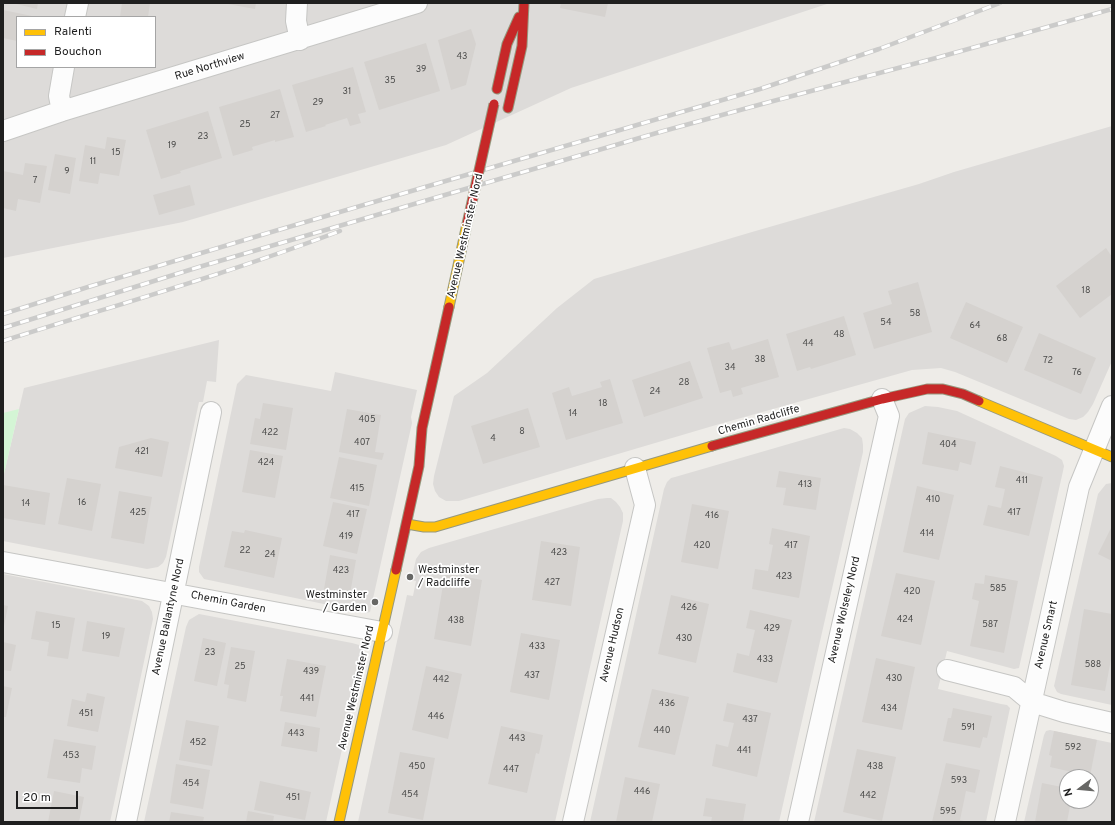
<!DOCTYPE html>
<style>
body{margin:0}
#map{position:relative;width:1115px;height:825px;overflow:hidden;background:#eeece8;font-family:Overpass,sans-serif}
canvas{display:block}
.frame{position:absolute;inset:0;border:4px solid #1f1f1f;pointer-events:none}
.legend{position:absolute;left:16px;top:16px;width:140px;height:52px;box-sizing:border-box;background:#fff;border:1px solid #a5a5a5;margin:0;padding:5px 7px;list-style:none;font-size:12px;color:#1f1f1f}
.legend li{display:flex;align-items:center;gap:8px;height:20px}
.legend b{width:20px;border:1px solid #a5a5a5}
.north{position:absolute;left:1059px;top:769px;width:40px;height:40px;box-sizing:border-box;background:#fff;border:1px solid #a5a5a5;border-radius:50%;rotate:254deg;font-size:11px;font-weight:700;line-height:16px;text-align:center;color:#1f1f1f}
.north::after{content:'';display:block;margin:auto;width:14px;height:18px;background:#676765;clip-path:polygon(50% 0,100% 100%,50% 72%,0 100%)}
.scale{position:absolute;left:16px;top:791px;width:62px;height:18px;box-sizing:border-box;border:2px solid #1f1f1f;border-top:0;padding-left:5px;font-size:12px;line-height:14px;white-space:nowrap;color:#1f1f1f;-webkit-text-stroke:3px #fff;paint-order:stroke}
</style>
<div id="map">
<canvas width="1115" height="825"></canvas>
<div class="frame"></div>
<ul class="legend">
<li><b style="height:5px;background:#ffc107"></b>Ralenti</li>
<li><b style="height:5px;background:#c62828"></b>Bouchon</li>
</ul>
<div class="north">N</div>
<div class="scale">20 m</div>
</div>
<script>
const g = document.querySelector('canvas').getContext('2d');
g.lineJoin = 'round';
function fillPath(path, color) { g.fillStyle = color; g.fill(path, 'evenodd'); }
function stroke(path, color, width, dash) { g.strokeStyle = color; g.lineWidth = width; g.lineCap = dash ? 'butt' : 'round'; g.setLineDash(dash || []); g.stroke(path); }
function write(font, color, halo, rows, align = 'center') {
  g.font = font + ' Overpass,sans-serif'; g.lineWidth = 3.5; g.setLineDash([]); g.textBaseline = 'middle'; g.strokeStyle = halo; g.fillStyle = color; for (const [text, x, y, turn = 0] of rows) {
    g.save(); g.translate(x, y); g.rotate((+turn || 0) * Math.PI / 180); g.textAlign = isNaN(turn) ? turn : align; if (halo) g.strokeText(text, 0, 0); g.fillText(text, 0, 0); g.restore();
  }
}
fillPath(new Path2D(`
 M3,3h827l-259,85 -125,57 -263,77 -180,36zM17,17h138v50h-138z
 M1112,126v235l-19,43 -5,8 -5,5 -7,3 -7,-1 -114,-47 -14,-4 -29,2 -196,55 -257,76h-13l-7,-4 -4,-6 -2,-7 1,-8 20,-80 33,-23 70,-65 37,-29 158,-47 167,-48 35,-12z
 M219,340l-3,42 -9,-1 -4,21h-4l-33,155 -3,6 -5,4 -11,2 -144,-28v-63l21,-90z
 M335,372l82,18 -6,27 1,6 -42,189 -3,1 -163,-34 -5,-7v-5l38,-183 9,-9 85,16z
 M925,406l13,1 19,4 99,45 6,4 2,6 -1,5 -44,197 -5,1 -67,-18 -9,38 63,15 6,1 3,3 -24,114h-172l91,-403 4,-6z
 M844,428l6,1 7,4 5,5 1,7v7l-84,370h-189l74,-333 3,-7 4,-4 4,-1z
 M1112,483v222l-51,-11 -4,-2 -3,-6 44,-192 8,-10z
 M607,498h4l5,4 4,5 3,6v8l-68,301h-197l49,-227 6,1 3,-15 -5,-1 3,-12 2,-9 5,-7 8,-4 169,-49z
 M3,574l139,27 7,5 3,6 1,7 -43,203h-107z
 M199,614l153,29 11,3 1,3 -38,173h-182l42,-195 3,-7z
 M1050,730l62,13v79h-88l20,-87 2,-4zM1067,777h24v24h-24z`), '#dddbd9');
fillPath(new Path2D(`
 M19,409l-16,69v-65z`), '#d4f5d5');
fillPath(new Path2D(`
 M12,3h26l-1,6z
 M122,3h28l-2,14h-28z
 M228,3h28l-1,6 -27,-5z
 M561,3h47l-3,14 -45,-9z
 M3,10l29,6 -15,1v24l-14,-3z
 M471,29l5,15 -10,41 -15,5 -13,-50z
 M426,43l14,48 -61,19 -15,-48z
 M353,67l13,45 -8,2 3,9 -11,3 -3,-8 -22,7 1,1 -20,6 -14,-47z
 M280,89l14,48 -19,5v-2l-23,7 1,3 -20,6 -14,-49z
 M208,111l14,47 -42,13 1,2 -20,6 -15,-49z
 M107,137l19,3 -7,36 -19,-3 -2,11 -19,-3 6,-36 20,4z
 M55,154l21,4 -6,36 -22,-4z
 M25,163l22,3 -7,37 -22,-4 -2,12 -13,-3v-37l20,4z
 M190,185l5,20 -36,10 -6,-20z
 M1106,248l6,9v37l-32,24 -24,-32z
 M918,282l14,50 -58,17 -11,-36 29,-9 -4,-13z
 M966,302l57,25 -16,36 -57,-25z
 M844,316l12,39 -45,14 -1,-2 -13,4 -11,-37z
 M1039,333l57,25 -15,36 -57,-24z
 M768,339l11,38 -38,11 2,6 -10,3 -2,-7 -11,3 -13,-45 22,-6 3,8z
 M690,361l13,37 -59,19 -12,-37z
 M610,379l13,44 -57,17 -14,-47 17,-6 3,9 30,-9 -2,-5z
 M263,403l30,5 -7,42 -36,-6 5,-26 5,1z
 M528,408l12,39 -57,17 -12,-38z
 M347,409l34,6 -6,37 9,1 -2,7 -43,-8z
 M928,432l48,10 -5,23 -11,-3 -2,9 -36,-7z
 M151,438l18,4 -7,35 -47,-9 4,-21z
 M250,450l33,6 -8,42 -33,-6z
 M339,457l38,8 -8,41 -39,-8z
 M1000,466l43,11 -14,59 -46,-11 5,-20 13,3 4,-19 -10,-2z
 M779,471l42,7 -5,32 -33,-5 3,-17 -10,-1z
 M67,478l34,6 -9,47 -34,-7z
 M3,485l47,8 -5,32 -42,-7z
 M917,486l37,9 -15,65 -36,-8z
 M119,491l33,6 -8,47 -33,-6z
 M333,502l34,7 -10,45 -34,-8z
 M692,504l37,7 -11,58 -37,-7z
 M1112,526v35l-14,-7z
 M772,528l38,8 -11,62 -47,-9 3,-20 13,2 5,-26 -4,-1z
 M245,530l37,8 -8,40 -50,-11 8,-36 12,2z
 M541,541l39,6 -9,59 -39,-6z
 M330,555l26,5 -6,34 -26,-5z
 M445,573l37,7 -11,66 -37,-7z
 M896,573l39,8 -14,64 -40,-9z
 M985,575l33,6 -14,72 -34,-7 9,-45 -7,-2 3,-16 9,1z
 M671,595l38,9 -13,59 -38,-9z
 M3,605l5,1 -4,20h-1z
 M1084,609l28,5v40l-7,37 -34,-6z
 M750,610l42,10 -15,63 -44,-11 4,-19 12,3 6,-26 -9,-2z
 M36,611l39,7 -7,41 -21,-3 2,-14 -18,-3z
 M87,621l38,7 -6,29 -37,-6z
 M521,633l39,7 -11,60 -39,-8z
 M203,638l23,5 -9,43 -23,-5z
 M3,642l13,3 -5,26 -8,-1z
 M231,647l24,4 -9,51 -19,-4 2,-13 -5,-1z
 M876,658l39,9 -13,63 -40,-8z
 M287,659l39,7 -10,51 -36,-6 3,-15h-3z
 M426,666l36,8 -14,65 -36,-9z
 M3,686l9,2 -6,29h-3z
 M652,689l37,8 -14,58 -37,-8z
 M87,693l18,4 -7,35 -31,-6 5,-27 13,3z
 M727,703l44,10 -14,64 -45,-11 4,-22 12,3 6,-24 -11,-2z
 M953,708l39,8 -5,22 -4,-1 -3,11 -37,-7 5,-23h3z
 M186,720l33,6 -7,40 -33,-6z
 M285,722l35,6 -3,24 -36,-6z
 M501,726l42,9 -4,19 -3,-1 -9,40 -39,-9z
 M1054,731l43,9 -7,36 -40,-9 2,-11 -3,-1z
 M54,739l42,7 -4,24 -10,-2 -2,15 -33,-5z
 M857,749l39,8 -14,64 -39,-9z
 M400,752l35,6 -12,62 -35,-7z
 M946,763l34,7 -5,23 -9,-2 -6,29 8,2h-36z
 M176,764l34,6 -7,39 -33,-6z
 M625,777l35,7 -8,38h-36z
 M260,781l51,11 -6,28 -51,-10z
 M1042,783l25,5v13h4l-4,21h-32z
 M54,791l30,6 -5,25h-31z
 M706,798l40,6 -3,18h-32l1,-5 -9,-1z
 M248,811l26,5 -1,6h-27z
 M171,812l33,5 -1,5h-34z`), '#d5d2cf');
const street = new Path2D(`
 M297,3l-1,18 4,19
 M75,17l3,-14
 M62,111l-3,-15 5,-29
 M3,131l59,-20 355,-108
 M3,562l379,70
 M947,670l67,17 18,15 32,10 48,11
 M126,822l85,-410
 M573,822l72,-317 -10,-37
 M798,822l91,-406 -7,-17
 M1005,822l74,-335 33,-81`);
const slow = new Path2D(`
 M449,307l18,-83
 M979,401l133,56
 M407,524l17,3h11l277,-81
 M339,822l57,-252`);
const jam = new Path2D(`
 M497,89l10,-45 12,-27
 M508,108l14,-62 2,-43
 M712,446l170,-47 45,-10h16l20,5 16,7
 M396,570l23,-104 3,-38 27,-121`);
stroke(street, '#c6c6c4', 22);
stroke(slow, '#96987e', 11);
stroke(jam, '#96987e', 11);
stroke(street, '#fcfcfc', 20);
stroke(slow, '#ffc107', 9);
stroke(jam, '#c62828', 9);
const rail = new Path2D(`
 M3,314l85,-27 180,-54 492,-144 119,-40 121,-46
 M3,328l196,-61 461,-135 102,-28 174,-46 176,-49
 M3,341c113,-36 227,-68 337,-110`);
stroke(rail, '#cbcbca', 4.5);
stroke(rail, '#fff', 3, [9]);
const jamBridge = new Path2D(`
 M467,224l27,-120`);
stroke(jamBridge, '#96987e', 11, []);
stroke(jamBridge, '#c62828', 9);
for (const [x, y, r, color] of [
 [410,577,4,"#676765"],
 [375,602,4,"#676765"]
]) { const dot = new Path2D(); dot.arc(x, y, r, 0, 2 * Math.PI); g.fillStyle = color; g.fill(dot); stroke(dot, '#fff', 1.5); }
write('9px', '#4c4c4b', null, [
 ["43",462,57],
 ["39",421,70],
 ["35",390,81],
 ["31",347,92],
 ["29",318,103],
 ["27",275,116],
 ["25",245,125],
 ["23",203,137],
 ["19",172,146],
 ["15",116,153],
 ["11",93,162],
 ["9",67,172],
 ["7",35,181],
 ["18",1086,291],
 ["58",915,314],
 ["54",886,323],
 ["64",975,326],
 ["48",839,335],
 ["68",1002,339],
 ["44",808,344],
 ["38",760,360],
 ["72",1048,361],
 ["34",730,368],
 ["76",1077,373],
 ["28",684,383],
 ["24",655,392],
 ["18",603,404],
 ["14",573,414],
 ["405",367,420],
 ["8",522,432],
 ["422",270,433],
 ["4",493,439],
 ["407",362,443],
 ["404",948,445],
 ["421",142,452],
 ["424",266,463],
 ["411",1022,481],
 ["413",805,485],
 ["415",357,489],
 ["410",933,500],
 ["16",82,503],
 ["14",26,504],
 ["425",138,513],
 ["417",1014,513],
 ["417",353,515],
 ["416",712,516],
 ["414",927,534],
 ["419",346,537],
 ["420",702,546],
 ["417",791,546],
 ["22",245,551],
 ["423",559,553],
 ["24",270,555],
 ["423",341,571],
 ["423",784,577],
 ["427",552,583],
 ["585",998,589],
 ["420",912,592],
 ["426",689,608],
 ["424",905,620],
 ["438",456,621],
 ["587",990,625],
 ["15",56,626],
 ["429",772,629],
 ["19",106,637],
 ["430",684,639],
 ["433",537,647],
 ["23",210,653],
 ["433",765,660],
 ["588",1093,665],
 ["25",240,667],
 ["439",311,672],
 ["437",532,676],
 ["430",894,679],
 ["442",441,680],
 ["441",307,699],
 ["436",667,704],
 ["434",889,709],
 ["451",86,714],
 ["446",436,717],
 ["437",750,720],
 ["591",968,728],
 ["440",662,731],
 ["443",296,734],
 ["443",517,739],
 ["452",198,743],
 ["592",1073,748],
 ["441",744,751],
 ["453",71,756],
 ["450",417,767],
 ["438",875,767],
 ["447",511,770],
 ["593",959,781],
 ["454",191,784],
 ["446",642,792],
 ["454",410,795],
 ["442",868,796],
 ["451",293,798],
 ["595",948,812]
]);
write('11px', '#1f1f1f', '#fff', [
 ["Rue Northview",210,67,-17],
 ["Avenue Westminster Nord",466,236,-77],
 ["Chemin Radcliffe",759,421,-16],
 ["Chemin Garden",228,603,11],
 ["Avenue Wolseley Nord",845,610,-77],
 ["Avenue Ballantyne Nord",169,617,-78],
 ["Avenue Smart",1047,635,-77],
 ["Avenue Hudson",613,645,-77],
 ["Avenue Westminster Nord",357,688,-77]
]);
write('11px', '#1f1f1f', '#fff', [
 ["Westminster",418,571],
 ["/ Radcliffe",418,584],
 ["Westminster",367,596,"right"],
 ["/ Garden",367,609,"right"]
], 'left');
</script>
